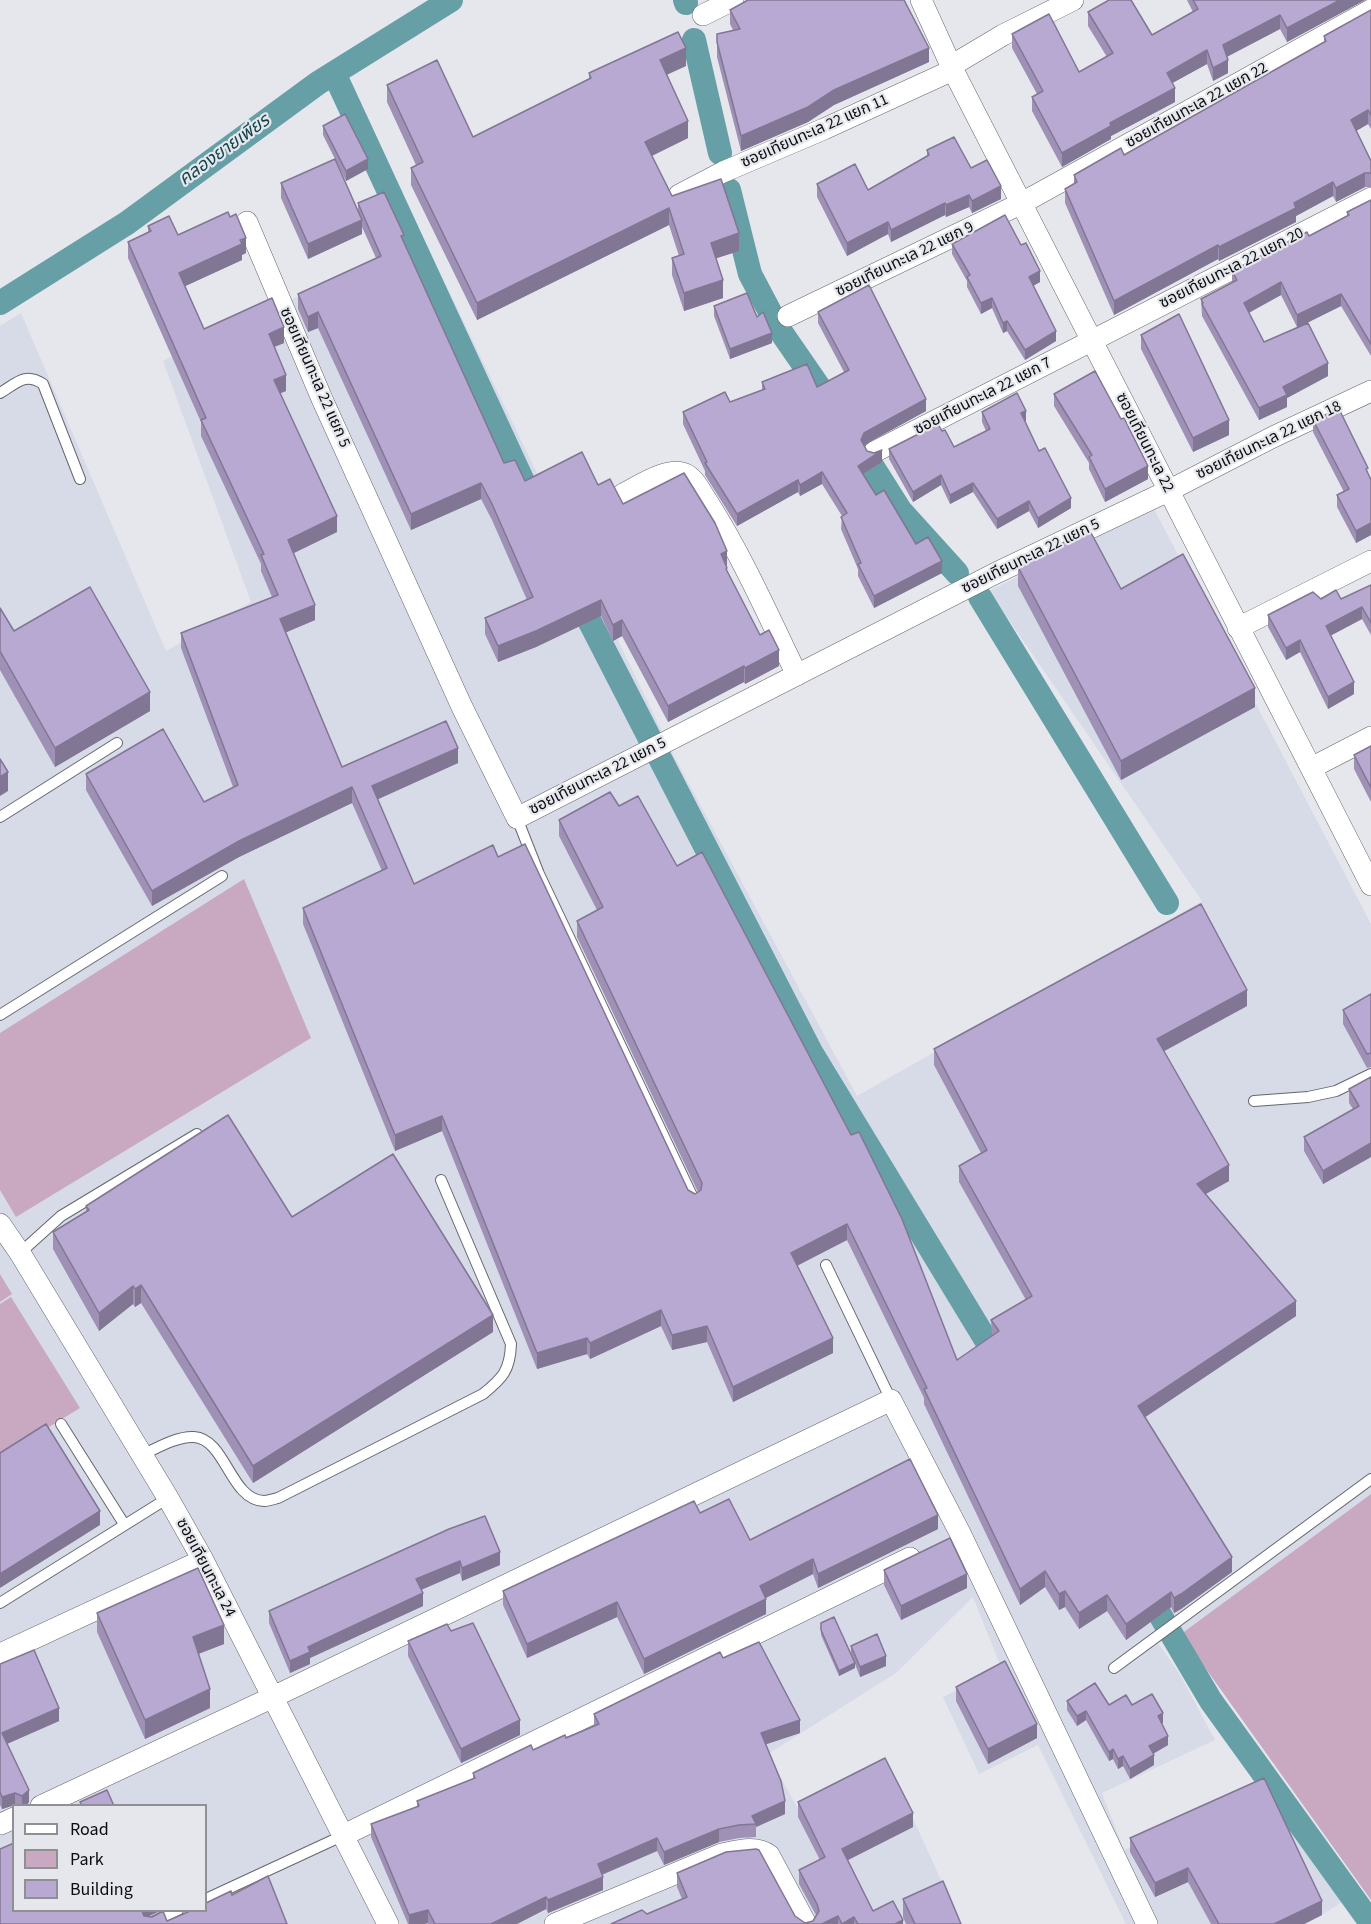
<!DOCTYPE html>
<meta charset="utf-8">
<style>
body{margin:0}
#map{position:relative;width:1371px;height:1924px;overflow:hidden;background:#e5e7ed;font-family:"Source Sans 3",sans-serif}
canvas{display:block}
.legend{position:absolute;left:12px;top:1804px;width:195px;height:108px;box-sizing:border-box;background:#e5e7ed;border:2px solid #8e9094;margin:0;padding:8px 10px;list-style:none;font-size:18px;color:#0c0d0f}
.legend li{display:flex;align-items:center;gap:12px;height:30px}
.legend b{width:30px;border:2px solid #8e9094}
</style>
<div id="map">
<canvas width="1371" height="1924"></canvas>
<ul class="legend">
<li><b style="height:8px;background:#fff"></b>Road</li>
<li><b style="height:16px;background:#c9a9c2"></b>Park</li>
<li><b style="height:16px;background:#b8a9d2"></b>Building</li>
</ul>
</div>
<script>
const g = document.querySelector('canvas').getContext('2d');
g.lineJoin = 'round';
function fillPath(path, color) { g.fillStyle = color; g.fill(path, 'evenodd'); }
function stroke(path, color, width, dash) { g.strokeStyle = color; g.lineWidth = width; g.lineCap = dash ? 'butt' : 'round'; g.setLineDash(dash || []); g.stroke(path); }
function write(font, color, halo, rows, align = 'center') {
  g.font = font + ' "Source Sans 3","Noto Sans Thai",sans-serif'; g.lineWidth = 4.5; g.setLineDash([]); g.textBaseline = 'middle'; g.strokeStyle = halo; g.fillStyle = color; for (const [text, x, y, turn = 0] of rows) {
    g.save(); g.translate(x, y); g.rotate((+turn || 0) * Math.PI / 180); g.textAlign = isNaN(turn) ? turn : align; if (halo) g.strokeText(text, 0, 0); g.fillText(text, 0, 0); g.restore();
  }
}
fillPath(new Path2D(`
 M428,248l246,508 183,340 345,-195 -213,-310 165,-82 217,415v570l-190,140 -23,9 21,30 36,67 -113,53 22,57 138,-64 84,114 -40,24h-180l-88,-179 -59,29 -36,-77 58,-30 -28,-70 -77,76 -128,81 29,53 92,-41 72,158h-961v-1598l21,-13 145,338 85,-49 -88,-241 127,-61zM14,1806h192v104h-192z`), '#d7dbe8');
fillPath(new Path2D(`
 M244,879l67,159 -295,179 -16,-27v-157z
 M0,1274l12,20 -12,8z
 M11,1297l69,111 -80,49v-153z
 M1371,1494v406l-190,-266z`), '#c9a9c2');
stroke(new Path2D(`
 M685,0l1,3
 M694,40l26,113
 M334,73l193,417
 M729,190l21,84 29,55 58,84
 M0,303l127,-80 191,-140 133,-83
 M857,442l43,68 57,63
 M575,593l236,459 192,316
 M980,597l187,306
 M1143,1586l68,115 160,222`), '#669fa6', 24);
const lane = new Path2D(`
 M0,393c17,-10 25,-21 43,-9l37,95
 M0,817l117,-74
 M517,818l22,56 156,328
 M0,1015l222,-139
 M1254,1101l54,-4 28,-6 35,-17
 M20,1253l41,-37 136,-82
 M826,1265l65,135
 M61,1424l63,100
 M142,1455c15,-7 35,-19 52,-18 32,2 36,63 70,64 4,0 10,-2 14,-3l205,-104c20,-16 27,-24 28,-50l-70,-164
 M0,1603l168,-105
 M1114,1668l257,-189
 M206,1899l136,-63
 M149,1924l29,-14`);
const street = new Path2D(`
 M921,0l32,70 418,815
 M703,15l30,-15
 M951,66l52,-31 70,-35
 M679,195l44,-23 101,-43 129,-59
 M247,222l75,177 140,308 55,111 479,-245 172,-82 105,-54 98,-46
 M788,316l234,-113 349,-193
 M874,452l497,-254
 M623,494c16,-8 46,-29 64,-19 9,5 16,21 22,29 34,54 60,113 88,171
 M1238,628l133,-67
 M1311,768l60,-31
 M0,1224l20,29 148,245 35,62 185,364
 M0,1654l203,-94
 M41,1806l230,-108 620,-298 69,133 187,391
 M1,1824l13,-6
 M342,1836l568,-278
 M555,1924l167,-70c15,-3 34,-9 47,1l37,69`);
stroke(lane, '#65676c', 12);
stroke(street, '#65676c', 22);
stroke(lane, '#fff', 10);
stroke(street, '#fff', 21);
fillPath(new Path2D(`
 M1187,0h178l-78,42 -7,-13 -53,27 1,17 -15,8 -6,-17 -35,19 3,19 -64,34v3l-49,28 -30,-56v-14l5,-3 -25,-46v-14l67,38 28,-15 -19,-31v-14l64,23 41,-23z
 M730,10l199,52 -95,43 -26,17 -67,29 -24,-94v-23l16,-4 -3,-6z
 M1371,10v119l-3,-5 -12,7 15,30v26h-6l-29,15 -3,-6 -37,20v6l-77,39 -1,-2 -104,56 -49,-112v-14l9,-5v-9l50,-20 200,-113v-6z
 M686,66l-20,8 22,64 -36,18 20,40 67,55 -23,7 7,40 -39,13 -12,-36v-17l7,-2 -10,-31 -192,95 -66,-135v-17l5,-3 -29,-63v-17l86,52 116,-58v-6z
 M323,126l45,43 -22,12 -23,-46z
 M927,150l44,18 30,31 -29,14 -3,-6 -23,10 -1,-2 -54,27 -3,-8 -41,22 -30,-59v-13l51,6 59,-34z
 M281,183l77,29v-9l46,39 100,221 21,18 73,4 25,19 104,63v4l33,64 19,31 -34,18 -1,-2 -76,40 -46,-86 -9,5 -12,-25 -65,31 -38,15 -13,-28v-16l42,-18 -35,-80 -11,-21 -70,31 -93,-202 -10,4 -10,-23v-15l78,-36 -14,-31v7l-54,25 -27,-61z
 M1371,200v156l-30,-50 -39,19 26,51 -41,22v9l-28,13 -57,-104 -1,-17 31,-16v-12l77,-35 38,-20v-4zM1281,295l16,32 -33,15 -15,-29z
 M148,226l30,9 68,18 -4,2v5l-57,26 19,43 80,14 -10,4 12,44 -6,2 57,139 -44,21 22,67 -29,12 56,135 116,-4 -81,36 37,85 84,-27 190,333 7,4 3,-2 -121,-255v-16l20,-11 -38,-74v-16l398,540 35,-24 -1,-16 35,-20 -67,-118v-16l22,-13 -47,-88v-16l313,-43 -83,45 65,130 -24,13 91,122 -152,101 88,155 -51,37 -7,4 -3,-6 -45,33 -19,-29 -28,18 -14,-22 -6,3 -14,-23 -25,18 -96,-201v-6l-77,-158 -50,25 36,88 -100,49 -26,-60 -35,8 -11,-24 -71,33 -3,-5 -50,15 -95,-238 -47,20 -92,-227v-16l79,-37 -30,-68 -113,54 -87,49 -66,-116v-16l118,28 29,-15 -52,-139v-15l91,-36 -11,-26v-7l-60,-128v-14l-73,-164v-16l20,-10z
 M952,244l88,38 -7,4 23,55 -31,19 -18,-29 -4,2 -11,-25 -11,6 -14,-27v-6l-15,-27z
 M714,306l43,11 15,26 -42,16 -16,-43z
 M818,312l108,99 -62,34 3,6 15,11 -19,12 13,21 66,78 -68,35 -16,-32v-7l-17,-40 1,-13 -20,-32 -22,12 -2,-4 -61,34 -32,-51v-4l-22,-47v-12l47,-10 32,-12v-8l55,5 27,-15 -26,-49z
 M1141,335l88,100 -36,17 -52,-103z
 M1054,394l94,85 -43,23 -16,-33v-6l-35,-57z
 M982,412l44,9h-1l14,30 32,57 -33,20 -9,-17 -32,18 -24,-37 -23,12 -9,-19 -28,17 -24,-43v-10l53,-18 12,16 32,-16 -4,-9z
 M1313,420l55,54 3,6v55l-15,8 -19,-36v-12l7,-3 -31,-60z
 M1018,567l103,22 134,118 -134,73 -103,-194z
 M1371,585v50l-9,-16 -32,17 24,58 -26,15 -28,-57 -14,8 -18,-33v-12l53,-16h20z
 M0,608l14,23 136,80 -95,56 -55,-97z
 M1371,746v56l-17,-33v-14z
 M1371,994v73l-4,1 -24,-44v-14z
 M1371,1077v80l-48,27 -19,-33v-14l49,-28 -4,-6v-14z
 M86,1206l206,11 201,115 -240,151 -112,-180 -6,4 -2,-3 -34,27 -46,-82v-17l33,-20z
 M700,1513l50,27 188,-11 -120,59 -5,-14 -48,24 1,16 -122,60 -27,-57 -90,41 -24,-53v-14z
 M449,1529l51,36 -38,16 -2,-8 -39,17 2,16 -113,52v6l-20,9 -21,-50v-12z
 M884,1570l83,18 -66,32 -17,-35z
 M97,1613l127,31 -26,10 12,54 -65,31 -48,-107z
 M821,1623l30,33v-10l35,20 -26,11 -5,-13v4l-16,8 -18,-41z
 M408,1641l112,94 -59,28 -53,-107z
 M723,1658l77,75 -34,11 19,70 -29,13v10l-17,1 -20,4 -55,23 -7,-14 -55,24 1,15 -55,23 -2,-4 -29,15h-89v-1l-4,1h-16l-37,-87v-13l46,-17v-6l56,-22v-6l121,-47v-12z
 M0,1664l59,57 -52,23 22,58 -3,4 -11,-1 -13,4 -2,-4z
 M956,1687l81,51 -49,26 -32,-63z
 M1067,1701l42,4h23l31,18 -1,1 6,21 -15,9 1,11 -24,14 -7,-13 -5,3 -5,-10 -4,2 -23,-41 -9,6 -10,-16z
 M798,1802l115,25 -65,33 25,51 30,13h-292l36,-10 35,-15 -5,-12v-14l118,43 10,7 8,-2 3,-6 -17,-31v-14l21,-10 -22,-43z
 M1130,1838l192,77 -18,9h-93l-23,-42 -33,15 -25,-45z
 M903,1899l58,25h-55l-3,-7z`), '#9e91b5');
fillPath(new Path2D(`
 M1340,0h25l-78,42v-14z
 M1280,15v14l-57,30v-14z
 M686,48v18l-26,12v-18z
 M929,48v14l-95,43 -26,17 -67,29v-15l93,-46z
 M1207,50v14l-40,22v-13z
 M1228,60v13l-15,8v-13z
 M1175,88v14l-64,34v3l-49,28v-14l48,-30z
 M1368,110v14l-17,10v-14z
 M688,121v17l-43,21v-17z
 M368,159v10l-22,12v-10z
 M1365,173v14l-29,15v-14z
 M1333,182v14l-37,20v6l-77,39v-14l75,-44z
 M1001,186v13l-29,14v-12z
 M969,195v12l-23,10v-12z
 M945,203v12l-54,27v-12z
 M669,208v17l-192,95v-17z
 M362,220v14l-54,25v-15z
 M888,222v12l-41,22v-13z
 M739,233v18l-28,9v-17z
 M246,238v15l-4,2v5l-63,29v-16z
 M1218,245v14l-104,56v-14z
 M1040,271v11l-11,6v-11z
 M723,280v18l-39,13v-18z
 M1281,282v13l-37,20v-12z
 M1341,294v12l-44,22v-13z
 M992,298v10l-11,6v-11z
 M318,312v16l-10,4v-15z
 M1007,321v10l-4,2v-10z
 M284,327v16l-15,6v-15z
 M1056,331v10l-31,19v-10z
 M772,333v10l-42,16v-10z
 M1328,363v13l-41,22v9l-28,13v-12l24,-21z
 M286,375v16l-12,5v-16z
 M926,399v12l-62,34 -3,-5 3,-7z
 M1026,411v10l-5,2v-10z
 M1229,420v15l-36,17v-14z
 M882,450v12l-24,15v-11z
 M1148,466v13l-43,23v-13z
 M822,472v12l-22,12v-11z
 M941,475v10l-28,17v-10z
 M798,480v12l-61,34v-12z
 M481,483v16l-70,31v-16z
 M973,483v9l-23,12v-9z
 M1071,498v10l-33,20v-10z
 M1029,501v10l-32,18v-10z
 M337,516v16l-49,24v-16z
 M1371,523v12l-15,8v-12z
 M727,551v16l-6,-13z
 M942,561v12l-68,35v-12z
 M601,600v16l-65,31 -38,15v-16z
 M315,605v15l-35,15v-16z
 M1362,607v12l-36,19v-12z
 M622,620v16l-9,5v-16z
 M1300,640v12l-14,8v-12z
 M779,650v16l-34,18v-16z
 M744,666v16l-76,40v-16z
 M1354,682v12l-26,15v-12z
 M1255,688v19l-134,73v-19z
 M150,692v19l-95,56v-19z
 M458,748v15l-86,39v-16z
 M8,772v19l-8,5v-19z
 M352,787v16l-113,54 -87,49v-15l87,-50z
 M1247,990v16l-90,49v-16z
 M442,1116v15l-47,20v-16z
 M1371,1143v14l-48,27v-13z
 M1229,1165v16l-32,18v-15z
 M847,1224v16l-56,29v-16z
 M141,1285v18l-6,4v-18z
 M133,1286v18l-34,27v-18z
 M1296,1301v15l-158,106v-16z
 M661,1310v16l-71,33v-16z
 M493,1315v17l-240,151v-17z
 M707,1326v16l-35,8v-15z
 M587,1338v16l-50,15v-16z
 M833,1338v15l-100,49v-15z
 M100,1511v14l-100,63v-14z
 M938,1515v14l-120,59v-14z
 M500,1552v13l-38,16v-13z
 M1232,1557v15l-51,37 -7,4v-15z
 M813,1559v15l-53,27v-15z
 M460,1561v12l-44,19v-13z
 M1045,1571v16l-25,18v-16z
 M967,1574v14l-66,32v-14z
 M1065,1591v16l-6,3v-16z
 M1171,1592v15l-45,33v-16z
 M423,1593v13l-113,52v6l-20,9v-12l18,-14z
 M1107,1595v16l-28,18v-16z
 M766,1599v15l-122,60v-15z
 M617,1602v15l-90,41v-14z
 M224,1625v19l-31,12v-19z
 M886,1656v10l-26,11v-10z
 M855,1663v5l-16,8v-5z
 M210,1689v19l-65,31v-19z
 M59,1708v13l-57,25v-13z
 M1086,1711v9l-9,6v-10z
 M1163,1713v10l-5,3v-10z
 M520,1720v15l-59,28v-14z
 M800,1720v13l-39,13v-13z
 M1037,1724v14l-49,26v-15z
 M1168,1736v9l-19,11v-10z
 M1113,1749v10l-4,2v-9z
 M1154,1755v10l-24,14v-10z
 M1123,1756v10l-5,3v-10z
 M29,1790v12l-3,4h-4v-10z
 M15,1793v12l-13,4v-12z
 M785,1801v13l-29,13v-3l-4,-8z
 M913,1813v14l-71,36v-14z
 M719,1829v13l-55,23v-13z
 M657,1838v13l-59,25v-12z
 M1188,1868v14l-33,15v-14z
 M603,1877v13l-55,23v-13z
 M546,1897v12l-29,15h-26z
 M1322,1901v14l-18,9h-30z
 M428,1910v13l-4,1h-15v-9z
 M142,1911h16v1l-15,7z
 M838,1916v8h-16z
 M854,1917v7h-12z
 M903,1920v4h-8z`), '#817693');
const building = new Path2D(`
 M748,0h156l25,48 -95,42 -26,17 -67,29 -24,-94v-8l23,-5 -10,-19z
 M1109,0h22l21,35 46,-26 -5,-9h147l-53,28 -7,-13 -57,30 5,15 -15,8 -6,-18 -40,23 8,15 -65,35 1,3 -49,27 -30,-56 11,-6 -31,-57 37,-20 30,58 34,-19 -25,-41z
 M1371,10v105l-3,-5 -17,10 20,41v12h-6l-29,15 -3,-6 -39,21 2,5 -77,39 -1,-2 -104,56 -49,-112 12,-7 -3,-7 47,-27 3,7 202,-114 -2,-5z
 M678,32l8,16 -26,12 28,61 -43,21 27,54 49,-17 18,54 -28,10 12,37 -39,13 -12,-35 12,-4 -15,-46 -192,95 -66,-135 12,-6 -36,-77 50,-25 36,77 118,-59 -2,-5z
 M345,114l23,45 -22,12 -23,-45z
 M954,137l17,31 16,-8 14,26 -29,15 -3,-6 -23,10 -1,-2 -54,27 -3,-8 -41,21 -30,-59 38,-20 13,26 61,-35 -2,-5z
 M335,159l27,61 -54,24 -27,-61z
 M384,192l20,43 -3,1 103,227 11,-3 10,21 57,-29 16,33 12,-6 13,25 61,-31 31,50 12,28 -6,3 6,14 -1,1 34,66 9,-5 10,20 -34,18 -1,-2 -76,40 -46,-86 -9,5 -12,-25 -65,31 -38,15 -13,-28 48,-21 -41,-93 -11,-21 -70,31 -93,-202 -10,5 -10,-23 83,-38 -23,-53z
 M1371,200v144l-30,-50 -44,21 -16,-33 -37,21 20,39 44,-19 20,40 -45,24 4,8 -28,13 -57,-104 1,-1 -2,-4 36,-19 -5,-9 75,-39 2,4 40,-21 -2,-3z
 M228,212l2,5 6,-3 10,24 -6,2 2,4 -63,29 25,56 68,-31 12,29 -15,7 17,41 -12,5 63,136 -49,24 27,65 -35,14 62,148 104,-46 12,27 -86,38 42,98 79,-39 5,12 27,-13 163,346 7,4 6,-4 1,-7 -125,-262 26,-14 -44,-87 51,-28 9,14 19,-10 39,70 25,-14 149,283 8,-3 43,87 55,141 42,-29 -8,-11 41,-24 -73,-130 28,-16 -53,-101 267,-145 46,86 -90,49 72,126 -32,19 99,117 -158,105 94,151 -51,37 -7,4 -3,-6 -45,32 -19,-29 -28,18 -14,-22 -6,3 -14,-23 -25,18 -96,-200 3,-1 -80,-164 -56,29 42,85 -100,49 -26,-61 -35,9 -11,-25 -71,33 -3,-5 -50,15 -95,-237 -47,19 -92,-227 84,-40 -35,-81 -113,54 -87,50 -66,-117 77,-45 41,73 34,-17 -57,-152 97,-38 -17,-40 3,-1 -63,-134 5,-2 -78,-176 23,-11 -3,-5 21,-10 9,19z
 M1005,215l16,30 5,-2 14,28 -11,6 27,54 -31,19 -18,-29 -4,2 -11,-25 -11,5 -14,-26 3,-2 -18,-31z
 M869,285l57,114 -62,34 -3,7 6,11 7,2 8,-3 -24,16 18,29 8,-5 32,54 12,-7 14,24 -68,35 -16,-32 3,-1 -20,-46 6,-4 -25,-41 -22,13 -2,-5 -61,34 -32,-51 2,-1 -24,-50 42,-20 5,10 35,-13 -3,-7 45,-18 10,23 32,-17 -31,-58z
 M747,293l10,24 6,-5 9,21 -42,16 -16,-43z
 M1179,314l50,106 -36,18 -52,-103z
 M1095,371l26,48 3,-1 24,48 -43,23 -16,-32 3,-2 -38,-61z
 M1017,393l9,18 -5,2 18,38 6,-3 26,50 -33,20 -9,-17 -32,18 -24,-36 -23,12 -9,-20 -28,17 -24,-43 49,-25 4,7 3,-1 9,17 36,-18 -8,-17z
 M1339,409l29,59 -2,1 5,11v43l-15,8 -19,-36 12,-6 -36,-69z
 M1089,529l32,60 62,-35 72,134 -134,73 -103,-194z
 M1371,585v38l-9,-16 -36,19 28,56 -26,15 -28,-57 -14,8 -18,-33 45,-23 8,7 15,-9 5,9z
 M90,587l60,105 -95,56 -55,-97v-43l14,23z
 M1371,746v42l-17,-33z
 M0,759l8,13 -8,5z
 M1371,994v59l-4,1 -24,-44z
 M1371,1077v66l-48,28 -19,-34 55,-31 -10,-17z
 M228,1115l64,102 101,-63 100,161 -240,151 -112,-181 -6,4 -2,-3 -34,27 -46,-81 36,-22 -3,-4z
 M46,1424l54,87 -100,63v-121z
 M910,1459l28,56 -120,59 -5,-15 -53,27 6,13 -122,60 -27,-57 -90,42 -24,-53 191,-90 6,12 29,-14 21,41z
 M485,1516l15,36 -38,16 -2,-7 -44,18 7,14 -115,54 2,5 -20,9 -21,-50 180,-82z
 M950,1538l17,36 -66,32 -17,-36z
 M198,1568l26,57 -31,12 17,52 -65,31 -48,-107z
 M834,1617l21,46 -16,8 -18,-41v-7z
 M473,1623l47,97 -59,29 -53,-108 39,-17 4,7z
 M877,1634l9,22 -26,11 -9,-21z
 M759,1642l41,78 -39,13 20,48 4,20 -33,15 4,8 -17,1 -20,4 -55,23 -7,-14 -59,26 5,13 -55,23 -2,-3 -55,27h-56l-7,-14 -19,5 -38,-91 48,-18 -2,-5 58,-23 -2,-5 58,-28 2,5 32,-15 1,3 33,-14 -5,-10 126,-62 3,6z
 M34,1650l25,58 -57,25 27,57 -7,6 -7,-3 -13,4 -2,-5v-128z
 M1005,1661l32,63 -49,25 -32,-62z
 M1095,1683l14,22 17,-10 6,10 20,-11 11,19 -5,3 10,20 -19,10 5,9 -24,14 -7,-13 -5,3 -5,-10 -4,3 -23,-41 -9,5 -10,-15z
 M885,1758l28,55 -71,36 31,62 20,-10 10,19 -8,4h-37l-4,-7 -12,7 -4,-8 -16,8h-211l31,-14 5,4 40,-17 -10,-24 49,-21 30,-3 3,1 36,66 10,7 8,-2 6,-10 -2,-7 -18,-34 26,-13 -27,-55z
 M1264,1778l58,123 -48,23h-55l-31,-56 -33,15 -25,-45z
 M107,1790l7,16h-32l-2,-4z
 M14,1843v68h128l2,5 8,1 11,-6 4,10 23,-10h16v-8l25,-12 1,4 36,-19 19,48h-287v-75z
 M943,1881l18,43h-46l-12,-25z`);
fillPath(building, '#b8a9d2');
stroke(building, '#817693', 1.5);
write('16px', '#0c0d0f', '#e5e7ed', [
 ["ซอยเทียนทะเล 22 แยก 22",1197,106,-29],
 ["ซอยเทียนทะเล 22 แยก 11",815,132,-24],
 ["ซอยเทียนทะเล 22 แยก 9",905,260,-26],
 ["ซอยเทียนทะเล 22 แยก 20",1232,269,-27],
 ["ซอยเทียนทะเล 22 แยก 5",314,378,66],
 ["ซอยเทียนทะเล 22 แยก 7",983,397,-27],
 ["ซอยเทียนทะเล 22 แยก 18",1269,441,-26],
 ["ซอยเทียนทะเล 22",1144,443,63],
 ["ซอยเทียนทะเล 22 แยก 5",1031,557,-26],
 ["ซอยเทียนทะเล 22 แยก 5",598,777,-27],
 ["ซอยเทียนทะเล 24",205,1568,62]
]);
write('italic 18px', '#11454b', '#e5e7ed', [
 ["คลองยายเพียร",225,151,-36]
]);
</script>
